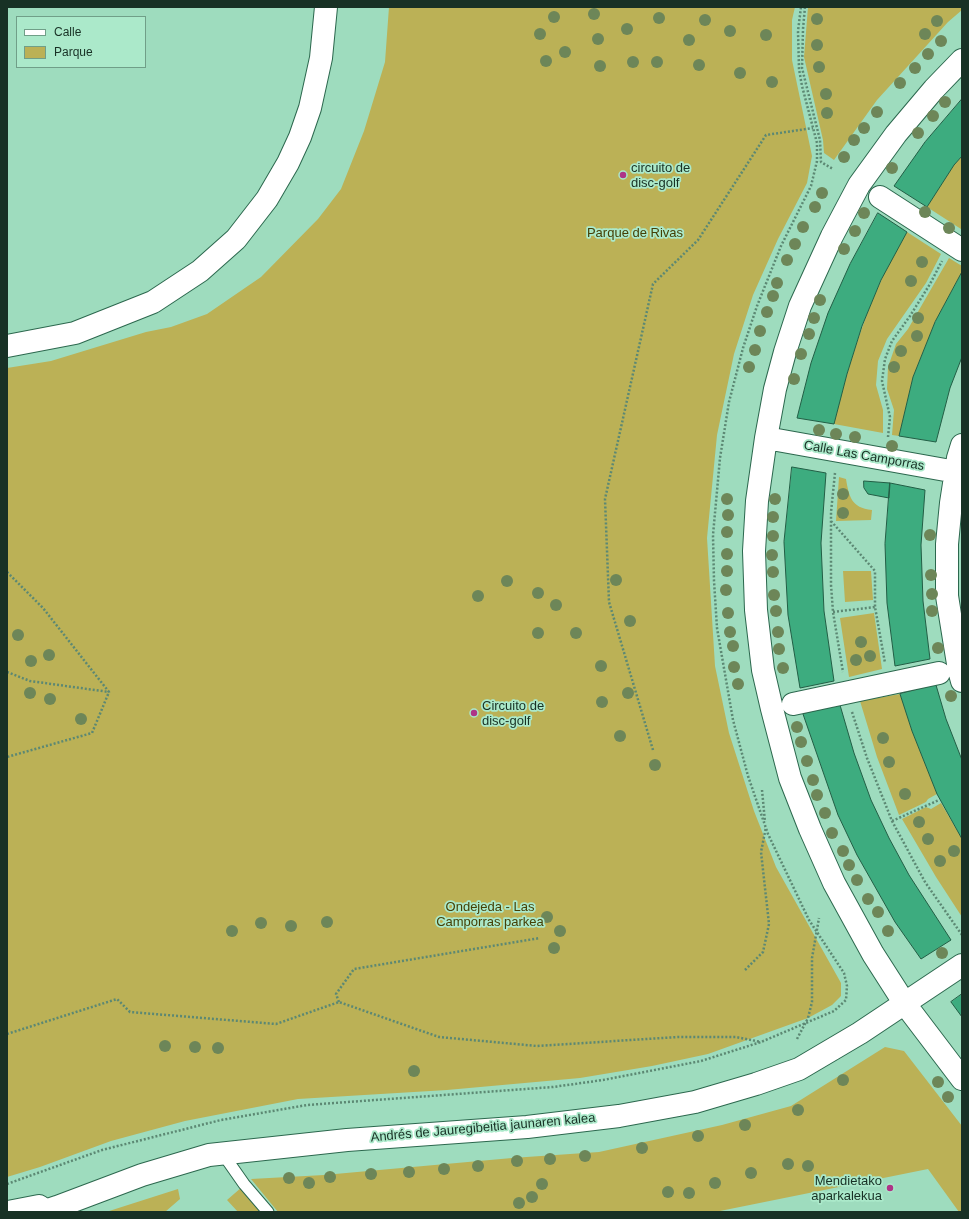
<!DOCTYPE html>
<meta charset="utf-8">
<style>
body{margin:0}
#map{position:relative;width:969px;height:1219px;overflow:hidden;background:#9edcbe;font-family:Arial,sans-serif}
canvas{display:block}
.frame{position:absolute;inset:0;border:8px solid #183125;pointer-events:none}
.legend{position:absolute;left:16px;top:16px;width:130px;height:52px;box-sizing:border-box;background:#abe9ca;border:1px solid #709f88;margin:0;padding:5px 7px;list-style:none;font-size:12px;color:#183125}
.legend li{display:flex;align-items:center;gap:8px;height:20px}
.legend b{width:20px;border:1px solid #709f88}
</style>
<div id="map">
<canvas width="969" height="1219"></canvas>
<div class="frame"></div>
<ul class="legend">
<li><b style="height:5px;background:#fff"></b>Calle</li>
<li><b style="height:11px;background:#bbb156"></b>Parque</li>
</ul>
</div>
<script>
const g = document.querySelector('canvas').getContext('2d');
g.lineJoin = 'round';
function fillPath(path, color) { g.fillStyle = color; g.fill(path, 'evenodd'); }
function stroke(path, color, width, dash) { g.strokeStyle = color; g.lineWidth = width; g.lineCap = dash ? 'butt' : 'round'; g.setLineDash(dash || []); g.stroke(path); }
function write(font, color, halo, rows, align = 'center') {
  g.font = font + ' Arial,sans-serif'; g.lineWidth = 3.5; g.setLineDash([]); g.textBaseline = 'middle'; g.strokeStyle = halo; g.fillStyle = color; for (const [text, x, y, turn = 0] of rows) {
    g.save(); g.translate(x, y); g.rotate((+turn || 0) * Math.PI / 180); g.textAlign = isNaN(turn) ? turn : align; if (halo) g.strokeText(text, 0, 0); g.fillText(text, 0, 0); g.restore();
  }
}
fillPath(new Path2D(`
 M389,7h406l-3,13v40l20,96 -5,27 -29,56 -25,56 -19,59 -17,81 -10,103 8,128 14,67 25,78 22,56 65,116v13l-9,9 -24,13 -100,36 -56,12 -72,12 -133,12 -149,9 -113,22 -74,20 -71,26 -33,10v-809l44,-7 95,-29 25,-5 36,-13 54,-37 57,-58 23,-30 23,-58 21,-69z
 M808,7h154v3l-14,12 -71,78 -43,60 -10,-7 -1,-13 -19,-83z
 M962,156v70l-1,3 -34,-22 27,-42z
 M907,232l34,22 -15,29 -39,56 -9,22 -2,24 7,25v23l-49,-9c12,-49 26,-97 47,-143 7,-17 18,-33 26,-49z
 M949,258l13,8v6l-27,50 -22,55 -14,59 -7,-1 2,-25 -7,-21 1,-22 8,-23 12,-15z
 M839,477l7,2c3,17 5,29 26,31l-1,10 -35,1z
 M843,571h28l2,29 -28,2z
 M874,613l8,56 -33,8 -9,-59z
 M900,694l12,37 25,63 -9,5 -2,3 -27,13 -22,-58 -17,-56z
 M941,803l21,36v78l-26,-40 -34,-58 24,-12 5,2z
 M885,1047l19,4 58,75v86h-3l-31,-43 -213,43h-437l-27,-33 73,-4 188,-17 87,-6 123,-27 69,-19z
 M242,1187l21,25h-25l-11,-12z
 M178,1189l2,10 -15,13h-59z`), '#bbb156');
const building = new Path2D(`
 M962,99v57l-8,9 -27,42 -33,-21 31,-44z
 M878,213l29,19 -26,48 -19,46 -15,48 -13,50 -37,-6 14,-55 17,-50 22,-49z
 M962,272v85l-12,31 -14,54 -37,-6 14,-59 22,-55z
 M792,467l34,6 -5,70 3,68 10,70 -34,7 -12,-73 -4,-73z
 M864,481l26,2 -1,15 -21,-4 -4,-6z
 M890,483l35,7 -4,55 2,56 7,58 -35,7 -8,-63 -2,-59z
 M936,685l10,34 16,41v79l-25,-45 -25,-63 -12,-37z
 M840,705l14,48 17,47 18,38 20,37 42,65 -30,19 -26,-37 -38,-67 -19,-40 -35,-101z
 M962,994v23l-11,-15z`);
fillPath(building, '#3dac7f');
stroke(building, '#225e45', 1);
const lane = new Path2D(`
 M223,1154l21,30 24,28`);
const street = new Path2D(`
 M962,60l-28,29 -38,45 -37,51 -27,51 -32,70 -15,46 -10,37 -9,49 -9,63 -3,50 2,59 7,60 9,39 18,69 20,51 24,54 39,71 32,50 57,75
 M880,197l82,53
 M766,438l196,35
 M962,445l-4,13 -7,45 -4,41v52l12,74 3,11
 M793,704l146,-31
 M8,1212l31,-6 7,5
 M42,1212l15,-5 85,-32 67,-20 138,-15 180,-13 92,-11 76,-14 61,-18 43,-15 61,-36 102,-68`);
const secondary = new Path2D(`
 M7,346l68,-13 78,-31 47,-31 36,-32 31,-40 21,-36 12,-26 10,-29 11,-50 5,-51`);
stroke(lane, '#2c684e', 13);
stroke(street, '#2c684e', 24);
stroke(secondary, '#2c684e', 24);
stroke(new Path2D(`
 M805,7l-2,22 -1,39 18,72 1,22 12,7
 M888,437l2,-20 -8,-36 3,-22 7,-18 18,-25 20,-32 12,-23
 M835,473l-4,39v73l2,27 10,60
 M831,521l44,50v36l10,56
 M7,572l36,36 66,84 -17,41 -85,24
 M833,612l42,-5
 M7,672l23,9 79,11
 M852,712l15,46 25,63 33,61 37,53
 M653,750l-44,-148 -4,-103 48,-215 45,-44 68,-105 47,-7
 M762,790l3,32
 M892,821l47,-21
 M745,970l18,-18 6,-28 -8,-72 5,-25
 M339,1002l-3,-8 18,-25 186,-31
 M7,1034l110,-35 13,13 146,12 63,-22 100,35 98,9 141,-9h58l25,5
 M797,1039l11,-21 4,-16v-44l7,-40
 M7,1184l95,-34 119,-30 86,-15 246,-18 50,-7 98,-19 60,-19 73,-31 12,-11 1,-14 -3,-13 -35,-53 -41,-86 -20,-58 -15,-56 -16,-92 -3,-47 -1,-46 7,-77 9,-56 14,-54 14,-42 24,-60 30,-60 6,-25v-18l-15,-57 -3,-17 -1,-38 3,-24`), '#5c8873', 2.5, [2, 2]);
stroke(lane, '#fff', 11);
stroke(street, '#fff', 22);
stroke(secondary, '#fff', 22);
g.fillStyle = '#6d8658';
for (const [x, y] of [
 [594,14],
 [554,17],
 [659,18],
 [817,19],
 [705,20],
 [937,21],
 [627,29],
 [730,31],
 [540,34],
 [925,34],
 [766,35],
 [598,39],
 [689,40],
 [941,41],
 [817,45],
 [565,52],
 [928,54],
 [546,61],
 [633,62],
 [657,62],
 [699,65],
 [600,66],
 [819,67],
 [915,68],
 [740,73],
 [772,82],
 [900,83],
 [826,94],
 [945,102],
 [877,112],
 [827,113],
 [933,116],
 [864,128],
 [918,133],
 [854,140],
 [844,157],
 [892,168],
 [822,193],
 [815,207],
 [925,212],
 [864,213],
 [803,227],
 [949,228],
 [855,231],
 [795,244],
 [844,249],
 [787,260],
 [922,262],
 [911,281],
 [777,283],
 [773,296],
 [820,300],
 [767,312],
 [814,318],
 [918,318],
 [760,331],
 [809,334],
 [917,336],
 [755,350],
 [901,351],
 [801,354],
 [749,367],
 [894,367],
 [794,379],
 [819,430],
 [836,434],
 [855,437],
 [892,446],
 [843,494],
 [727,499],
 [775,499],
 [843,513],
 [728,515],
 [773,517],
 [727,532],
 [930,535],
 [773,536],
 [727,554],
 [772,555],
 [727,571],
 [773,572],
 [931,575],
 [616,580],
 [507,581],
 [726,590],
 [538,593],
 [932,594],
 [774,595],
 [478,596],
 [556,605],
 [776,611],
 [932,611],
 [728,613],
 [630,621],
 [730,632],
 [778,632],
 [538,633],
 [576,633],
 [18,635],
 [861,642],
 [733,646],
 [938,648],
 [779,649],
 [49,655],
 [870,656],
 [856,660],
 [31,661],
 [601,666],
 [734,667],
 [783,668],
 [738,684],
 [30,693],
 [628,693],
 [951,696],
 [50,699],
 [602,702],
 [81,719],
 [797,727],
 [620,736],
 [883,738],
 [801,742],
 [807,761],
 [889,762],
 [655,765],
 [813,780],
 [905,794],
 [817,795],
 [825,813],
 [919,822],
 [832,833],
 [928,839],
 [843,851],
 [954,851],
 [940,861],
 [849,865],
 [857,880],
 [868,899],
 [878,912],
 [547,917],
 [327,922],
 [261,923],
 [291,926],
 [232,931],
 [560,931],
 [888,931],
 [554,948],
 [942,953],
 [165,1046],
 [195,1047],
 [218,1048],
 [414,1071],
 [843,1080],
 [938,1082],
 [948,1097],
 [798,1110],
 [745,1125],
 [698,1136],
 [642,1148],
 [585,1156],
 [550,1159],
 [517,1161],
 [788,1164],
 [478,1166],
 [808,1166],
 [444,1169],
 [409,1172],
 [751,1173],
 [371,1174],
 [330,1177],
 [289,1178],
 [309,1183],
 [715,1183],
 [542,1184],
 [668,1192],
 [689,1193],
 [532,1197],
 [519,1203]
]) { g.beginPath(); g.arc(x, y, 6, 0, 2 * Math.PI); g.fill(); }
for (const [x, y, r, color] of [
 [623,175,4,"#ae3487"],
 [474,713,4,"#ae3487"],
 [890,1188,4,"#ae3487"]
]) { const dot = new Path2D(); dot.arc(x, y, r, 0, 2 * Math.PI); g.fillStyle = color; g.fill(dot); stroke(dot, '#abe9ca', 1.5); }
write('13px', '#183125', '#abe9ca', [
 ["circuito de",631,168],
 ["disc-golf",631,183],
 ["Circuito de",482,706],
 ["disc-golf",482,721],
 ["Mendietako",882,1181,"right"],
 ["aparkalekua",882,1196,"right"]
], 'left');
write('13px', '#453f05', '#abe9ca', [
 ["Parque de Rivas",635,233],
 ["Ondejeda - Las",490,907],
 ["Camporras parkea",490,922]
]);
write('13px', '#183125', '#abe9ca', [
 ["Calle Las Camporras",864,456,10],
 ["Andrés de Jauregibeitia jaunaren kalea",483,1128,-5]
]);
</script>
